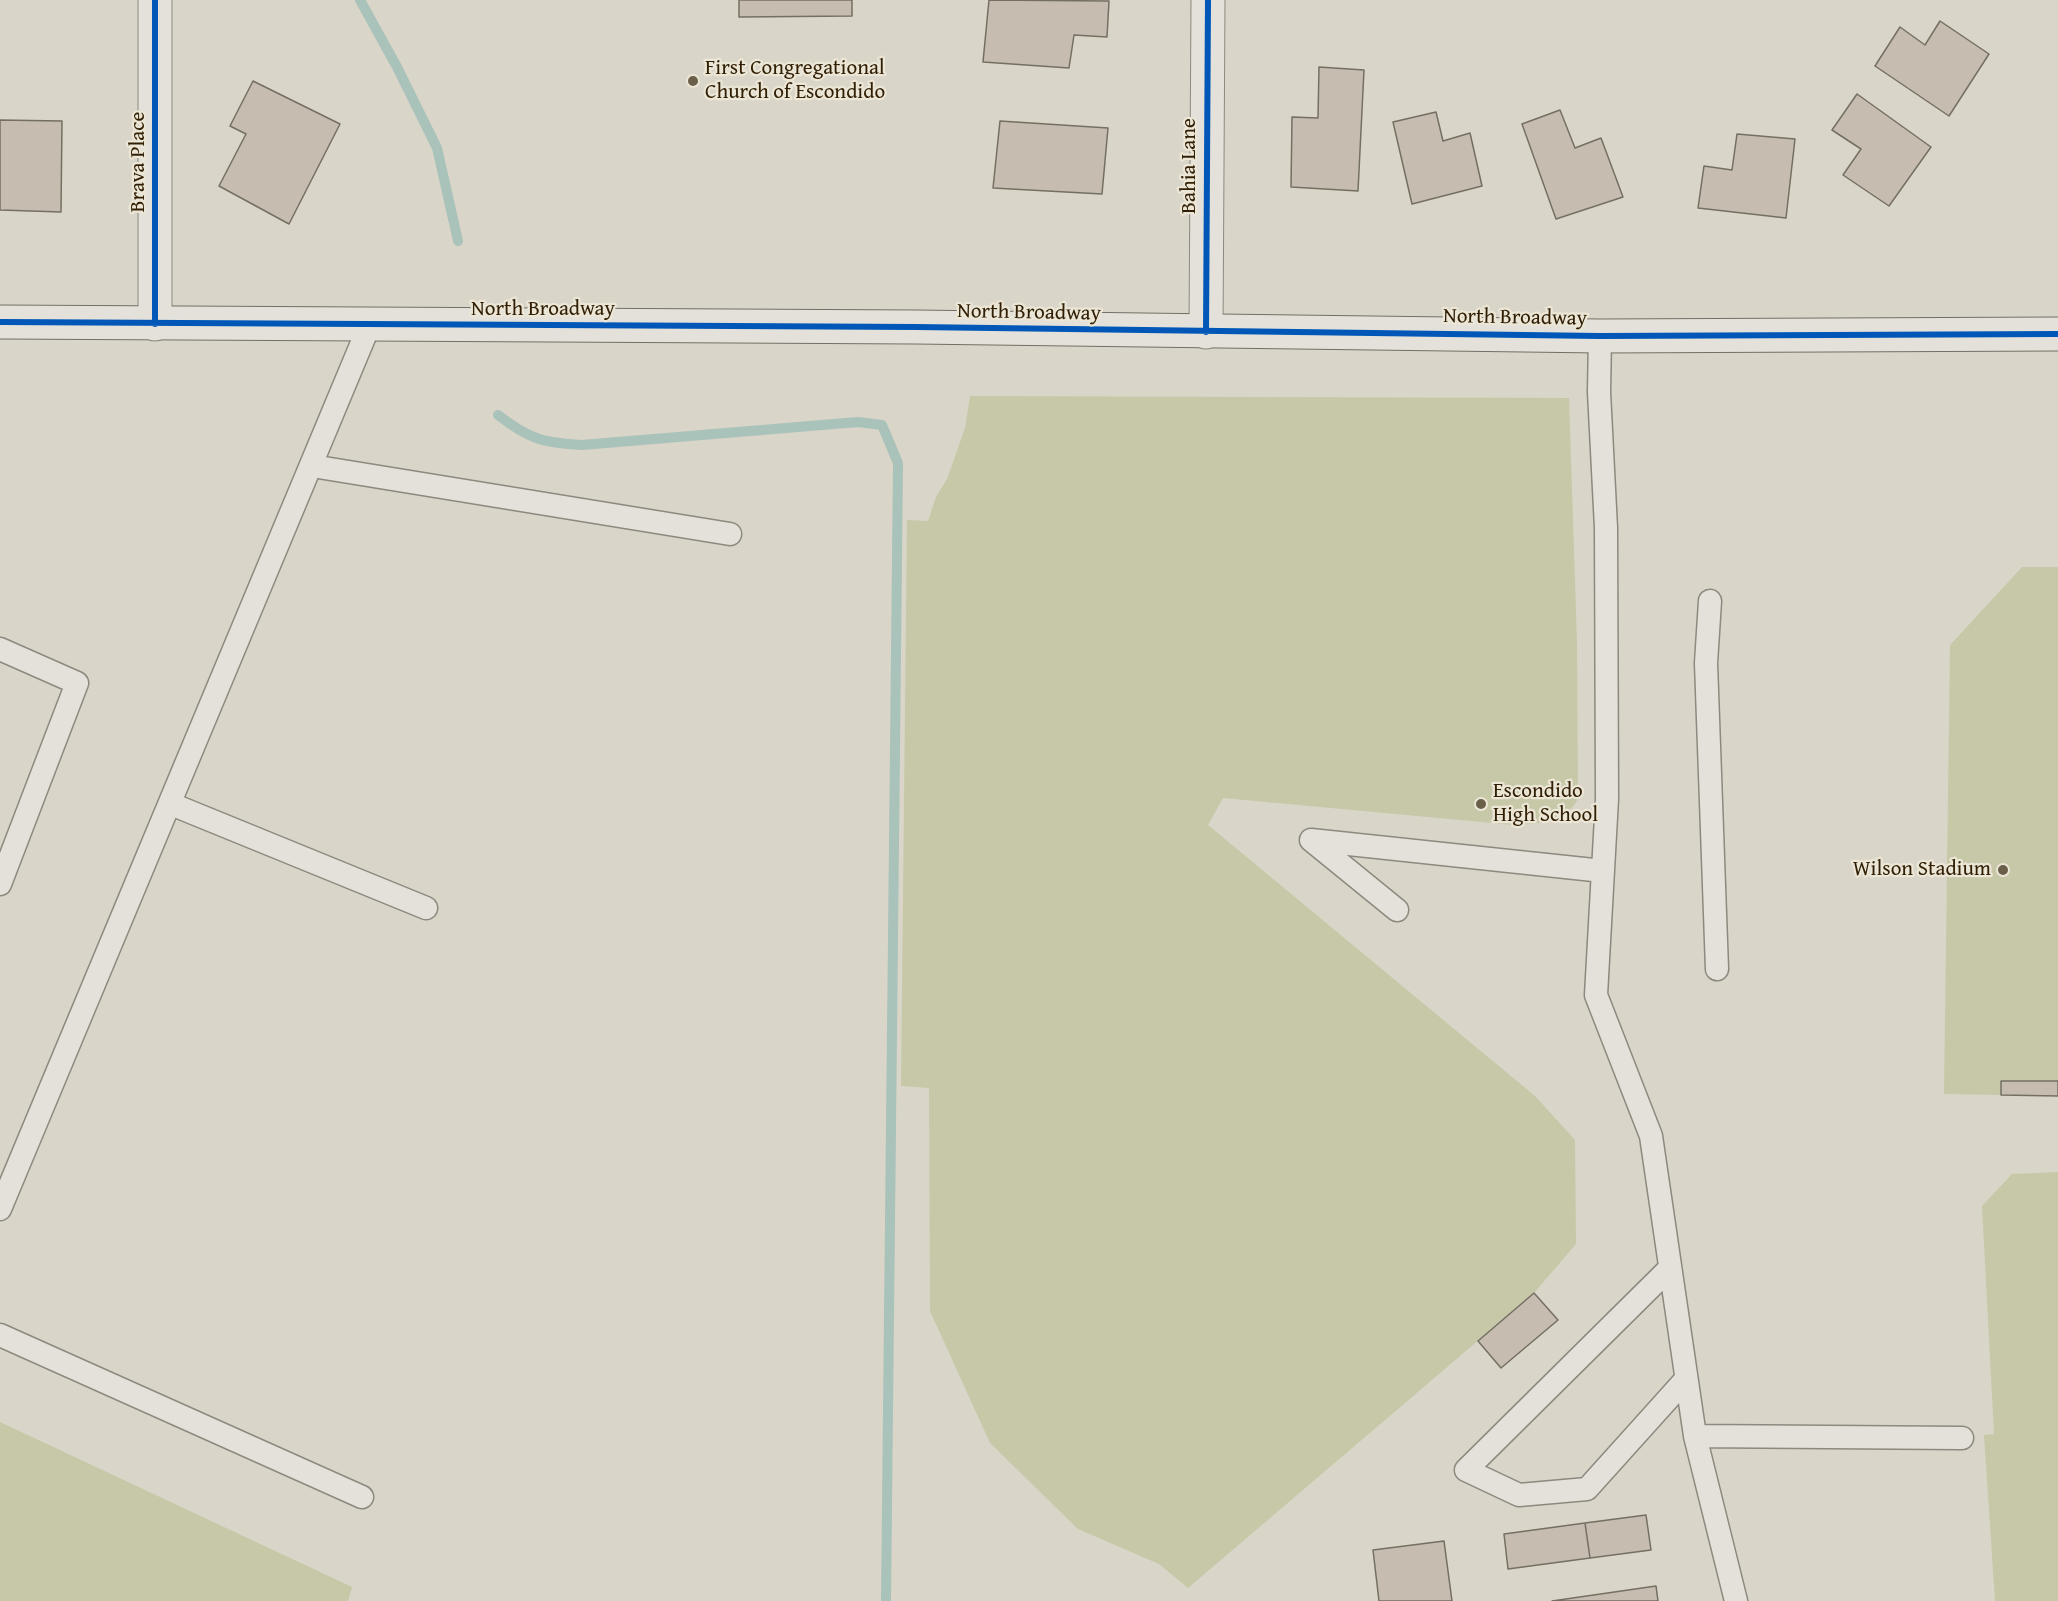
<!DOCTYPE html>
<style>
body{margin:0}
canvas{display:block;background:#d9d5c8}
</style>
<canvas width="2058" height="1601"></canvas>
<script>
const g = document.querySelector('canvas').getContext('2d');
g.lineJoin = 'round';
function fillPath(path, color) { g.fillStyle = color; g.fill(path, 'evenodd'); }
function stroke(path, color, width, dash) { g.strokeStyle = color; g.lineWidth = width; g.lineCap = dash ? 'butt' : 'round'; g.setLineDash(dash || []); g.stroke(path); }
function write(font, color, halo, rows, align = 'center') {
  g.font = font + ' "Gentium Book Plus",serif'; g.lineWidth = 4.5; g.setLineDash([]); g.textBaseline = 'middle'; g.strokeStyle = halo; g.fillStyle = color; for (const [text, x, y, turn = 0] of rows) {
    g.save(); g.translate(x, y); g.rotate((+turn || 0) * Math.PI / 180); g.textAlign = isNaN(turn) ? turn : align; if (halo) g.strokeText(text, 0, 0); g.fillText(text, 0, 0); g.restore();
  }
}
fillPath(new Path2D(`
 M970,396l599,2 8,244 1,157c-12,23 -40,25 -64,26l-291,-27 -15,27 327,271 40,44 1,104 -42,49 -346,295 -29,-24 -81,-35 -88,-86 -60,-132 -1,-223 -28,-2 6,-566 21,1 8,-24 11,-18 18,-51z
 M2022,567h36v529l-114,-2 6,-449z
 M2058,1172v429h-63l-11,-166 10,-1 -12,-228 30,-32z
 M0,1422l352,165 -4,14h-348z`), '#c7c8a8');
stroke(new Path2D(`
 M360,0l37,67 40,81 21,93
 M498,415c31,24 45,28 84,30l276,-23 24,3 16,38 -12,1138`), '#a9c2ba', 10);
const building = new Path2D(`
 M739,0h113v16l-113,1z
 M989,0l120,1 -2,36 -33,-2 -5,33 -86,-6z
 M1940,21l49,33 -40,62 -74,-50 25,-39 25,18z
 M1319,67l45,3 -6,121 -67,-4 1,-70 26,1z
 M253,81l87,43 -51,100 -70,-38 27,-52 -16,-8z
 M1857,94l74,53 -42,59 -46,-31 18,-26 -29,-19z
 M1560,110l15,38 26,-10 22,59 -67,22 -34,-95z
 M1436,112l7,29 27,-8 12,53 -70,18 -19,-82z
 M0,120l62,1 -1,91 -61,-2z
 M1000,121l108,7 -6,66 -109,-6z
 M1737,134l58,5 -9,79 -88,-10 6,-42 28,4z
 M2001,1081h57v15l-57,-1z
 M1534,1293l24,27 -57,48 -23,-27z
 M1646,1515l5,35 -61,8 -5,-35z
 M1585,1523l5,35 -82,11 -4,-35z
 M1444,1541l8,60h-73l-6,-51z
 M1656,1586l2,15h-106z`);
fillPath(building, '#c7bcb0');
stroke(building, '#746f64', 1.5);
const lane = new Path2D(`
 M1600,336l-1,56 7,136 1,271 -11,196 55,141 44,300 41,165
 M312,466l418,68
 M1710,601l-4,62 11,306
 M0,649l77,34 -77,201
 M171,804l255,104
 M1397,910l-86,-70 292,31
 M0,1209l369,-883
 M1670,1268l-204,202 53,25 68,-6 99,-110
 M0,1335l362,162
 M1695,1436l267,2`);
const street = new Path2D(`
 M155,0v324
 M1206,332l2,-332`);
const secondary = new Path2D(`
 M0,322l916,5 684,9 458,-2`);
stroke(lane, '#8d897e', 25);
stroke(street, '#8d897e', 35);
stroke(secondary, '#746f64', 35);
stroke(lane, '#e3e1da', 22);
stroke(street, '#e3e1da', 33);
stroke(secondary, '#e3e1da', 33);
stroke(new Path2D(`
 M155,0v324
 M0,322l916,5 684,9 458,-2
 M1206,332l2,-332`), '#0057b8', 6);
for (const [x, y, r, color] of [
 [693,81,6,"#6b5f49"],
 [1481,804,6,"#6b5f49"],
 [2003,870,6,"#6b5f49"]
]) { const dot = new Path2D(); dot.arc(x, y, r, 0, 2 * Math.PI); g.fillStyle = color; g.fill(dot); stroke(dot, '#ece6d6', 2); }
write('21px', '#301f05', '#ece6d6', [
 ["First Congregational",705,69],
 ["Church of Escondido",705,93],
 ["Escondido",1493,792],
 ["High School",1493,816],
 ["Wilson Stadium",1991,870,"right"]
], 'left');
write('21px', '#301f05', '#ece6d6', [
 ["Brava Place",139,162,-90],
 ["Bahia Lane",1190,166,-90],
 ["North Broadway",543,310],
 ["North Broadway",1029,313,1],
 ["North Broadway",1515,318,1]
]);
</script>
